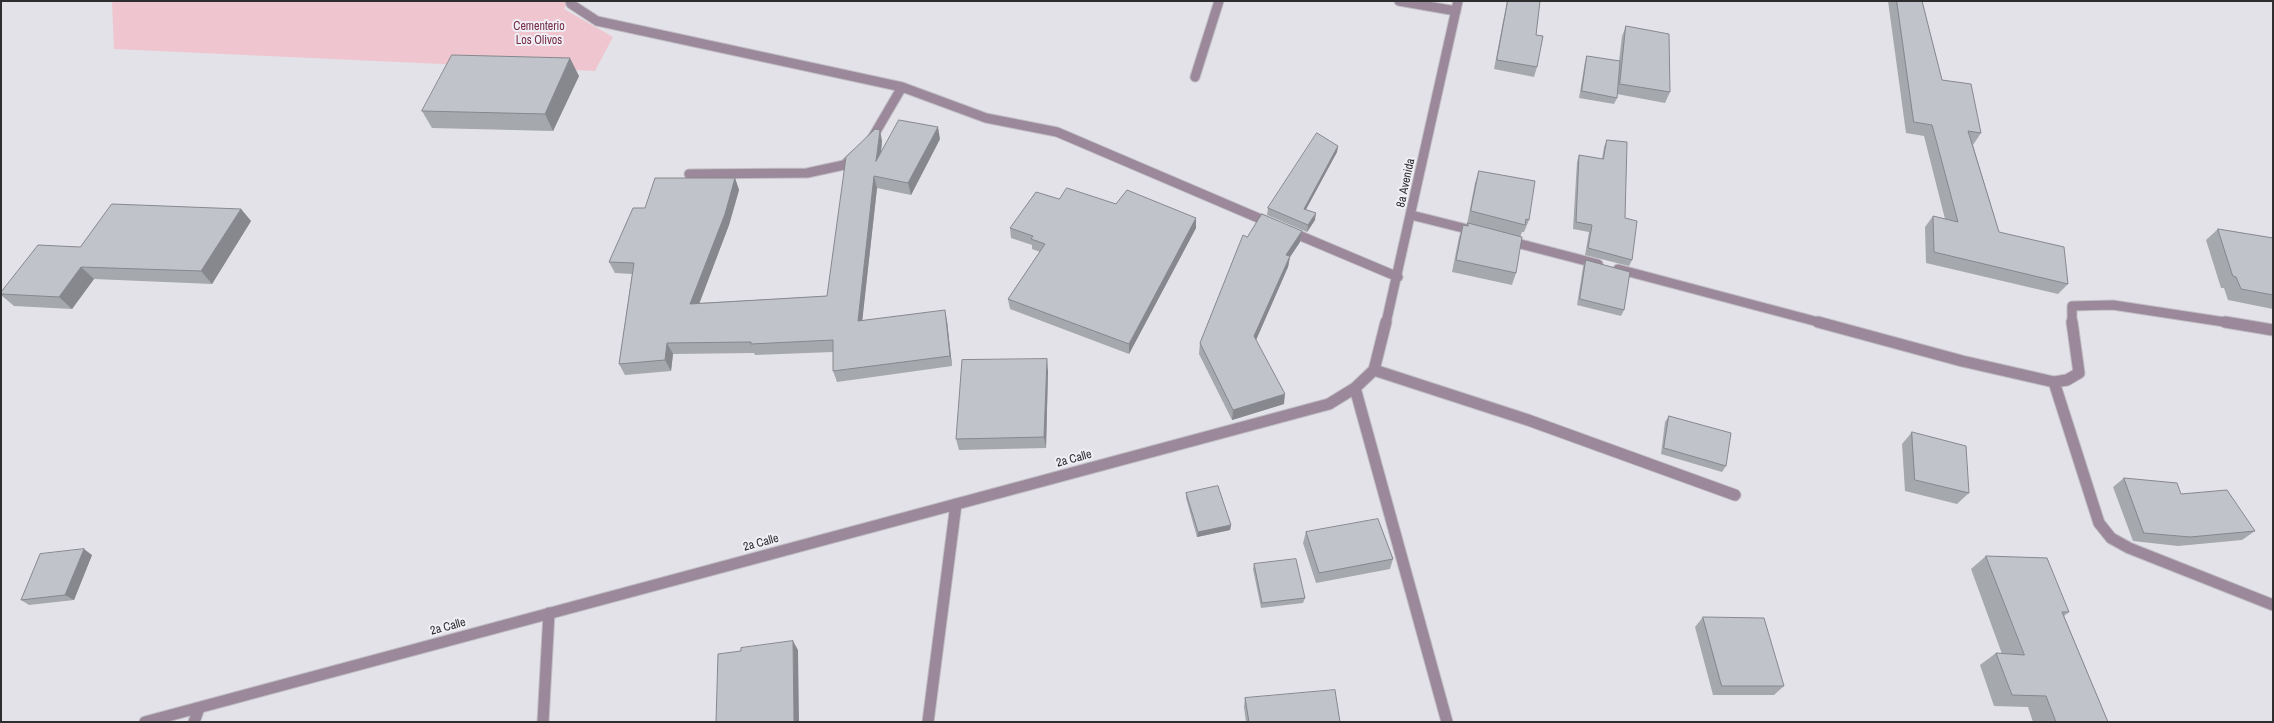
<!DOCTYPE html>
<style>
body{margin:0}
#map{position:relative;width:2274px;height:723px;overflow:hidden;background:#e3e2e8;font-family:"Archivo Narrow",sans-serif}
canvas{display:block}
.frame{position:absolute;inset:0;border:2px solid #2e2e30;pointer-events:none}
</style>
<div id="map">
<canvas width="2274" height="723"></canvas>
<div class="frame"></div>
</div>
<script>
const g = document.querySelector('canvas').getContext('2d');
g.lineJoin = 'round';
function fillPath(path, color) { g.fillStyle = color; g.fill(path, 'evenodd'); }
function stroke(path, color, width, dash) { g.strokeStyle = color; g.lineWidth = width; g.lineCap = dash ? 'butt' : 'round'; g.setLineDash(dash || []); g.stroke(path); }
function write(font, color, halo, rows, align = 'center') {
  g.font = font + ' "Archivo Narrow",sans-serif'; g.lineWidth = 4; g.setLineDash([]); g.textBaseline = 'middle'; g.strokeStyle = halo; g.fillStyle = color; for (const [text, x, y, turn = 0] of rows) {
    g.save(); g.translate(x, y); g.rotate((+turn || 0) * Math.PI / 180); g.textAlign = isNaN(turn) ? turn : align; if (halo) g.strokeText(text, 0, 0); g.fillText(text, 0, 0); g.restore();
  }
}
fillPath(new Path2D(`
 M112,1h456l-4,8 49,28 -18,34 -481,-22z`), '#efc6d0');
const minorFar1 = new Path2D(`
 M570,1l1,3 26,17 305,66 84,31 71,14 213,91
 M1399,1l57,10
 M1195,77l24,-76
 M871,140l31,-53
 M689,174l118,-1 37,-8 11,-10
 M1411,215l64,16
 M1289,231l109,46
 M1509,241l89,23
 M1618,269l204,54
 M1386,323l72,-322
 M2072,323v-17l41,-1 118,18`);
const minor = new Path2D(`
 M1818,322l144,39 92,21 13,-2 12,-7 -7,-51
 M2225,322l48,8
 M1374,370l154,50 207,75
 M1374,370l12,-48
 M2054,382l45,141 12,15 18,10 144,57
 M1355,388l92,334
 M145,722l1184,-318 26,-16 19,-18
 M194,722l5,-14
 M543,722l6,-109
 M928,722l28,-218`);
stroke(minorFar1, '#bfbec3', 11);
stroke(minor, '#bfbec3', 13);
stroke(minorFar1, '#9b889a', 9);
stroke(minor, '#9b889a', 11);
fillPath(new Path2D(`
 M1507,1h33l-4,34 1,32 -3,10 -40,-8z
 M1888,1h34l20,79 39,53 -8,12 26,87 69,52 -10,10 -132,-31 -1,-36 8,-11 12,3 -21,-83 -18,-3z
 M1626,26l44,66 -5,11 -48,-9v4l-3,6 -35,-6 6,-36 2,-6 32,5 3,-25z
 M579,76l-26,55 -121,-3 -10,-17z
 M940,139l-29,56 -34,-7 -15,132 85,1 5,45 -115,16 -4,-11v-19l-78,3 -1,-2 -81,1 -2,17 -46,4 -6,-11 13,-90 -17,-1 -6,-11 36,-54 90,-30 4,12 -10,35 -30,78 128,-7 55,-155 -1,11z
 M1607,140l18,78 7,42 -3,6 -44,-11 4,-23 -16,-3 4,-67 2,-7 23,4 2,-12z
 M1338,146l-1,6 -31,57 9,11 -8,12 -40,-17 1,-7z
 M1479,171l50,49 -5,12h-2l-2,5 -4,36 -4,12 -60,-13 7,-35 4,-12 4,1 1,-2h-1l8,-41z
 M1059,199l57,5 80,14v10l-67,126 -119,-45 -2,-10 32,-47 -8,-3v-4l-21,-7 -1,-10z
 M241,209l10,12 -39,63 -118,-5 -22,30 -58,-3 -13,-11v-3l79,-45z
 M2218,229l55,9v71l-45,-9 -4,-12h-3l-15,-48z
 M1302,231l-2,11 -10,15 -2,10 -32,73 28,64 -52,16 -33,-66 1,-11 47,-106z
 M1586,260l38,50 -3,6 -44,-11 6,-38z
 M1048,371l-2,77 -87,2 -3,-11z
 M1669,416l57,50 -4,6 -61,-18 4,-32z
 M1912,432l57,61 -12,11 -52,-13 -3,-47z
 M2124,478l57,16 74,37 -13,9 -64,6 -45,-5 -20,-54z
 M1186,493l45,32 -1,5 -33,7 -11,-39z
 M1306,532l87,27 -3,10 -74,14 -13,-40z
 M92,555l-18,45 -45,5 -8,-5z
 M1986,556l83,56 -5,4 44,106h-75l-5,-15 -34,-1 -14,-41 16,-12 6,1 -31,-85z
 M1254,564l51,34 -2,5 -42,5 -8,-39z
 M1703,617l81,69 -10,9h-61l-18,-68z
 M1245,698l95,24h-94l-2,-15z`), '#a5a8ad');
fillPath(new Path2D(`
 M570,58l9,18 -26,55 -8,-17z
 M938,127l2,12 -29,56 -3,-12z
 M880,130l2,11 -3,32 -3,-12z
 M1338,146l-1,6 -34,63 1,-6z
 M874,176l3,12 -16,144 -3,-11z
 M735,178l4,12 -10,35 -34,90 -5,-11z
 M241,209l10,12 -39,63 -11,-13z
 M1316,213l-1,7 -8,12 1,-7z
 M1196,218v10l-67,126v-10z
 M1302,231l-2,11 -10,15 -2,10 -35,80 1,-11 32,-81z
 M81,267l13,12 -22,30 -13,-12z
 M945,310l2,11 5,45 -2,-10z
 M667,343l6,11 -2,17 -6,-11z
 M1047,359l1,12 -2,77 -2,-11z
 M1285,394l-1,10 -52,16 1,-10z
 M1231,525l-1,5 -33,7 1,-5z
 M84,549l8,6 -18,45 -9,-5z
 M793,641l5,9 1,72h-5z`), '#86888d');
const building = new Path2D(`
 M1508,1h32l-4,34 7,1 -6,31 -40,-7z
 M1897,1h25l20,79 29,4 10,49 -13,-2 31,101 65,15 4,37 -134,-32 -1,-36 25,6 -26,-97 -18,-3z
 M1626,26l43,8 1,58 -50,-8z
 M452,55l118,3 -25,56 -123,-3z
 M1587,56l33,5 -3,37 -35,-7z
 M899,120l39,7 -30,56 -34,-7 -16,145 87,-11 5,46 -117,15v-31l-82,4v-2l-84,1 -2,17 -46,4 15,-101 -25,-1 24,-54h12l10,-30h80l-10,36 -35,90 137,-8 19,-139 29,-28 5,1 -4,31z
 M1317,133l21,13 -34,63 12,4 -8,12 -40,-17z
 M1607,140l20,2 -2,76 12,3 -5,39 -44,-12 4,-23 -16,-3 3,-67 24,4z
 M1479,171l56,10 -6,39 -3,-1 -1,6 -54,-14z
 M1067,188l49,16 11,-14 69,28 -67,126 -121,-45 37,-55 -14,-5 2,-3 -23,-8 26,-36 23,7z
 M112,204l129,5 -40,62 -120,-4 -22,30 -58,-3v-2l37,-47 42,2z
 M1262,214l40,17 -16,24 4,1 -36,80 31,58 -52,16 -33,-67 43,-108 4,2z
 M1468,223l54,14 -6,36 -60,-13 7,-35 5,1z
 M2218,229l55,9v57l-32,-6 -5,-12 -3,-1z
 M1586,260l44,12 -6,38 -44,-11z
 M1047,359l-3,78 -88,2 6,-79z
 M1669,416l62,17 -5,33 -62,-18z
 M1912,432l54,14 3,47 -54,-13z
 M2124,478l53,5 4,11 46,-4 28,41 -65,6 -46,-4z
 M1218,486l13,39 -33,7 -12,-39z
 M1378,519l15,40 -74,14 -13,-41z
 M84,549l-19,46 -44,5 19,-46z
 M1986,556l61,2 22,54h-7l46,110h-52l-10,-26 -34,-1 -16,-42 28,2z
 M1296,559l9,39 -43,5 -8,-39z
 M1703,617l61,1 20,68h-62z
 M793,641l1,81h-78l2,-68 23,-3v-3z
 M1335,690l5,32h-91l-4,-24z`);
fillPath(building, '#c0c3c9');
stroke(building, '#86888d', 1);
write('12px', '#772e46', '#f0eff5', [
 ["Cementerio",539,27],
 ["Los Olivos",539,41]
]);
write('12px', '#2e2e30', '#f0eff5', [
 ["8a Avenida",1406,183,-78],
 ["2a Calle",1074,459,-15],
 ["2a Calle",761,543,-15],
 ["2a Calle",448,627,-15]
]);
</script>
